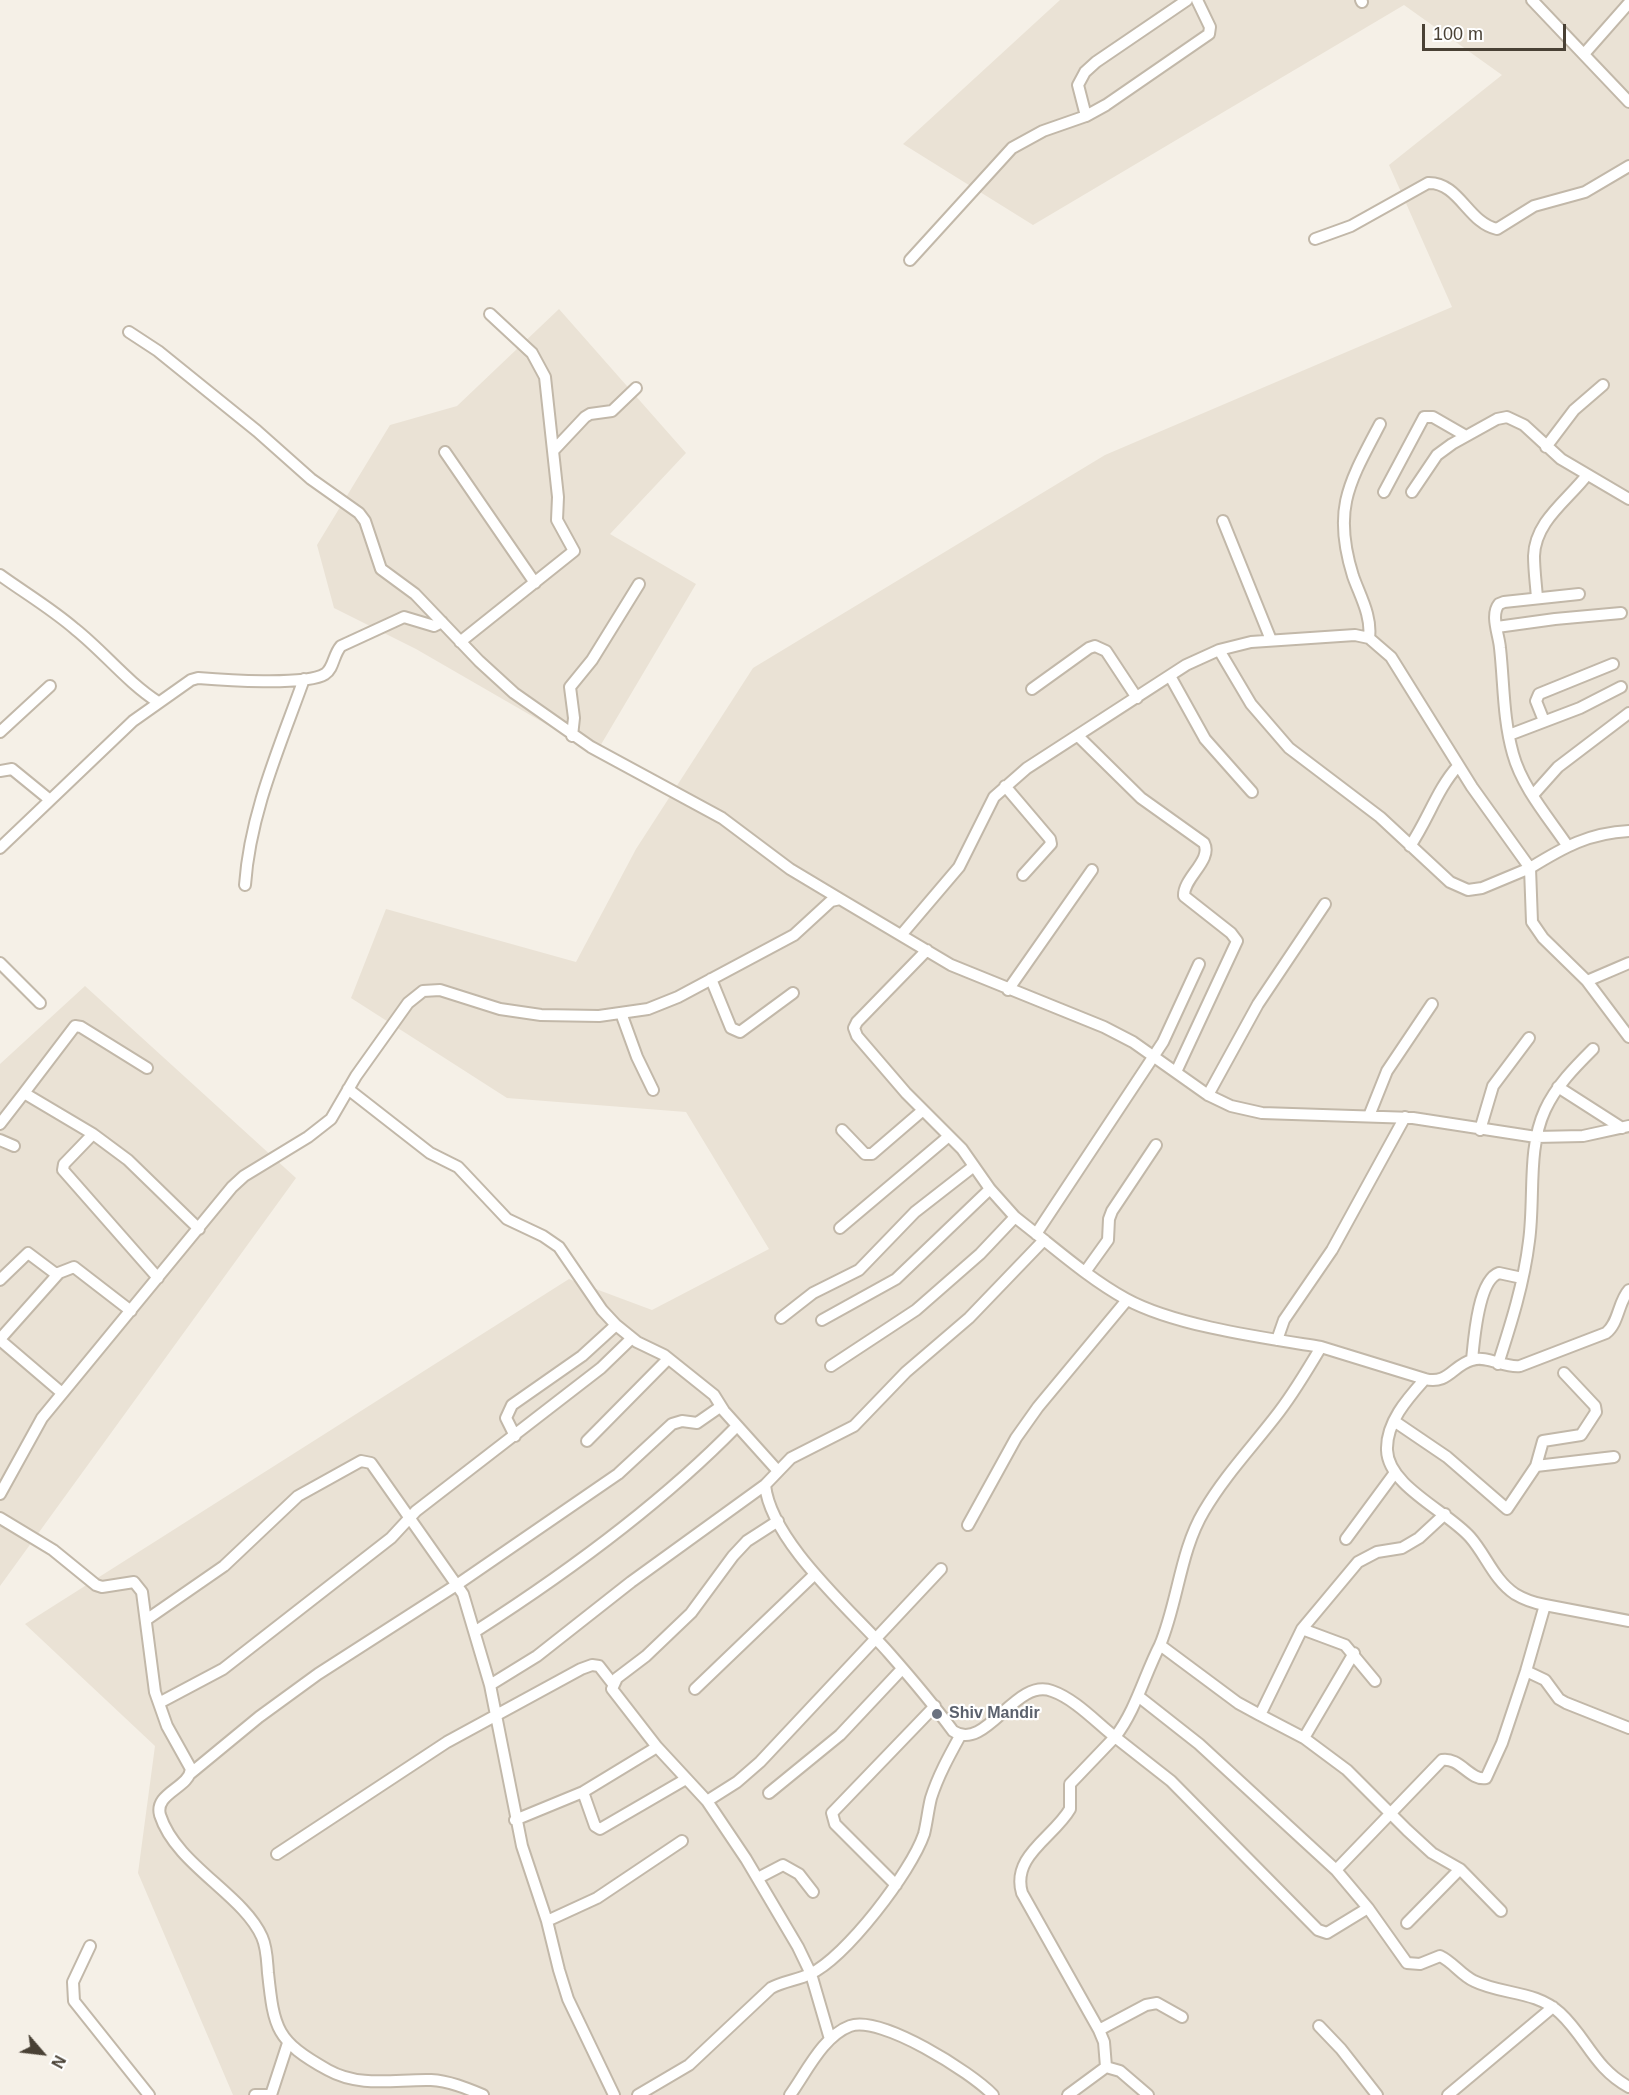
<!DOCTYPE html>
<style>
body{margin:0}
#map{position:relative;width:1629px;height:2095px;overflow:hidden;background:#f5f0e7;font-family:Helvetica,sans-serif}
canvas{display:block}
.north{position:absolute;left:12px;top:2023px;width:60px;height:60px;-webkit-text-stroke:4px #fff;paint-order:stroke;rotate:118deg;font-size:16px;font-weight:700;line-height:24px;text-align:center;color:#494135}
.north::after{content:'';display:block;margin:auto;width:21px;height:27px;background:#494135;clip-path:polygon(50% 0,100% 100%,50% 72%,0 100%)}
.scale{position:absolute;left:1422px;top:24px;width:144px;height:27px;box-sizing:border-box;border:3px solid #494135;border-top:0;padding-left:8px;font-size:18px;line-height:21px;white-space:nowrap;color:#494135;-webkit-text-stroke:4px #fff;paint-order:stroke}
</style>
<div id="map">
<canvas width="1629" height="2095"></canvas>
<div class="north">N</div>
<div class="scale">100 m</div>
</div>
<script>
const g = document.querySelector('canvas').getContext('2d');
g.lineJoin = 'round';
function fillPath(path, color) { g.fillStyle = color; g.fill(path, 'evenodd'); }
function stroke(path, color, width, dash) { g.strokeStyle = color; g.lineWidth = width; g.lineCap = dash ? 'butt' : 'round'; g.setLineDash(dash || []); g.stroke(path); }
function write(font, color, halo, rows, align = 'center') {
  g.font = font + ' Helvetica,sans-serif'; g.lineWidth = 4.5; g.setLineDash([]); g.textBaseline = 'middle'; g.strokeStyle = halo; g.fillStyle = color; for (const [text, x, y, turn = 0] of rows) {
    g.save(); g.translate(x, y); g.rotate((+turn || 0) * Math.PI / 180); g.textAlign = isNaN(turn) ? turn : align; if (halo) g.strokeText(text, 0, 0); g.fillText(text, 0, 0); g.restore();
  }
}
fillPath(new Path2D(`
 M1060,0h569v2095h-1396l-95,-222 17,-127 -130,-122 544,-345 83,31 117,-61 -83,-137 -179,-14 -156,-100 35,-89 190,53 60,-113 117,-181 352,-213 347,-148 -63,-142 113,-90 -98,-70 -371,220 -130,-81z
 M559,309l127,144 -76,81 86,50 -100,169 -180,-104 -82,-41 -17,-63 73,-120 67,-19z
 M85,986l211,192 -296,408v-522z`), '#eae2d5');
const street = new Path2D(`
 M1361,0l1,2
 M1532,0l97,102
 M1584,54l45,-51
 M1086,116l20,-11 103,-71 1,-7 -13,-27
 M1315,239l36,-13 77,-43c31,-1 40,40 69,46l37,-23 51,-14 44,-26
 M910,260l102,-112 31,-17 43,-15 -8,-31 7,-13 11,-10 91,-62
 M129,332l29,19 99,80 54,48 48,34 6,8 16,48 34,25 64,67 35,32 77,54 131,71 68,51 50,30
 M1546,447l28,-37 29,-25
 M553,451l32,-34 5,-3 22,-3 24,-23
 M445,452l90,131
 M1384,492l40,-75h9l33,19
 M1412,492l25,-37 15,-11 45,-25 10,-2 17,8 37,34 68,40
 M1223,521l48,119
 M0,575c25,18 52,34 75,54 29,23 52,53 83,73
 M1537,598c-1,-14 -3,-28 -3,-42 1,-35 34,-56 53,-81
 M1497,627l58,-8 66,-6
 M1369,638c3,-22 -9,-42 -16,-62 -21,-67 -4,-93 27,-152
 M460,642l114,-91 -17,-31 1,-23 -13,-120 -13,-24 -42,-39
 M1219,650l32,54 38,44 91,69 70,65 18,8 14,-2 48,-20 2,54 11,16 44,43 42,56
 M1170,676l35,63 47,53
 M1032,689l57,-41 6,-2 11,5 31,47
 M1544,721l-8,-20 3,-7 74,-30
 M0,732l50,-46
 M1509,735l71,-27 41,-21
 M572,736l2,-18 -4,-31 22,-27 47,-76
 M1078,736l63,62 63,45c9,17 -21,35 -20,53l47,37 6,8 -61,131
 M0,771l12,-2 38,31
 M1005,786l45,53 1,5 -28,31
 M1533,795l25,-28 71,-54
 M1567,845c-19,-28 -45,-58 -54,-91 -10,-35 -9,-70 -13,-106 -1,-13 -10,-33 -1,-44l5,-2 75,-8
 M1410,846c18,-26 27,-57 48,-80
 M0,848l133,-127 58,-41 7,-2c24,2 108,8 127,-4 9,-6 8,-19 16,-28l63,-29 30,9 8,-4
 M245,885c5,-72 35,-139 59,-206
 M902,934l57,-67 35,-70 33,-29 159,-103 33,-15 32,-8 104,-7 14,3 22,19 81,130 58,81c34,-21 59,-35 99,-37
 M927,950l-70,72 -3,6 3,8 49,57 56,56 28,40 25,28 29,23
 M0,963l40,40
 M711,979l20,49 9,4 53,-39
 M1587,981l42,-18
 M1008,990l84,-120
 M621,1013l16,44 16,33
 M147,1068l-66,-41 -6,-1 -51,67 69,41 35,26 71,69
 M1558,1087l64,41
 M348,1089l82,64 28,14 49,52 36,17 16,11 43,63 14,15 21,17 27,13 50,40 10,16 53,59
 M1208,1095l50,-91 67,-100
 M1369,1116l18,-45 45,-67
 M0,1124l24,-31
 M842,1130l23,24h7l50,-43
 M1480,1130l13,-44 36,-48
 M93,1134l-29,30 -1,6 95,108
 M0,1140l14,6
 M840,1228l109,-92
 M1036,1234l127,-192 36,-78
 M1085,1272l23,-32 1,-21 3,-8 44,-66
 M0,1280l28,-27 28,21 18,-7 57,44
 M781,1318l32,-25 46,-23 56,-58 59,-46
 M822,1320l74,-41 94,-90
 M1,1338l57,-64
 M0,1340l62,53
 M1277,1340l7,-20 48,-70 73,-133
 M1321,1347l104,32c23,6 28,-14 47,-19 15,-5 32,8 48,6l86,-33c13,-10 12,-31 23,-43
 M1472,1360c2,-20 6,-80 27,-87l23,5
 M1498,1364c13,-40 26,-81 31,-123 6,-43 -2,-92 16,-131 11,-24 30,-43 48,-61
 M831,1366l85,-56 64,-56 35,-37
 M1425,1379c-17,19 -39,43 -38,71 1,36 60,61 83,87 16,18 24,43 45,57 10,6 19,9 30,11
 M1394,1421l53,36 60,52 29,-43 78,-9
 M515,1436l-9,-18 6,-13 70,-49 34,-31
 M587,1441l81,-82
 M1536,1466l7,-25 38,-6 15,-23 -1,-6 -31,-33
 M765,1485c6,57 87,126 124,168 22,25 44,51 64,78 33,22 62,-54 99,-40 23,8 44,31 63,46l-45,47v25c-16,28 -59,47 -48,84l77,137 5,12 2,25
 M0,1494l42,-76 190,-231 12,-11 64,-39 23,-18 25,-43 52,-73 15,-12 17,-1 60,19 41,6 58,1 49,-7 30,-12 116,-62 37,-34 9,-2 111,66 153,62 29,15 75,53 23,11 31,7 151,5 123,19 47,-1 46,-10
 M0,1518l53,32 43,35 6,2 32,-5 8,10 13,100 12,34 24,43c-2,19 -37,24 -31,46 16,50 83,79 102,122 5,11 5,24 6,36 6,56 8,68 60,97 32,18 68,9 103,10 18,1 35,8 52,15
 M778,1521l-31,20 -14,15 -42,57 -45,43 -29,22 -5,11 45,58 50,54 39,58 52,88 13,27 19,65
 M968,1525l48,-87 22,-31 89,-107
 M1346,1539l48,-65
 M146,1620l78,-54 74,-70 63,-35 10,2 92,131 27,91 32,161 25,75 12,49 9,29 46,96
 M1302,1629l43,16 30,36
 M476,1631c92,-59 184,-126 261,-205
 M1160,1645c-16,31 -24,65 -45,92l56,44 147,149 9,3 41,-25
 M1526,1671l19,9 14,19 7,4 63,25
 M490,1685l47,-29 94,-74 134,-97 26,-27 63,-32 52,-54 63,-54 75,-78c26,21 53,43 82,59 49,27 139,39 195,48 -13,22 -26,44 -42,65 -25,33 -54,63 -75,99 -24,40 -26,91 -44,134l78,58 22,12 42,-86 56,-67 19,-10 25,-4 17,-10 26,-24
 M695,1689l120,-115
 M1138,1696l61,48 137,126 32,38 39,55 13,1 20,-8c13,6 21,19 34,25 28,14 61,9 86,32 27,25 34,55 69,74
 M159,1703l64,-34 168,-131 25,-27 185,-143 31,-30
 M1260,1715l44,23 43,32 60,60 25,23 28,16 41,42
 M1304,1738l50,-85
 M191,1773l68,-56 59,-43 140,-90 160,-110 54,-50 10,-3 15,2 23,-16
 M583,1792l12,34 5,3 86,-50
 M769,1793l71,-58 62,-66
 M707,1801l30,-19 23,-20 181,-193
 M515,1820l68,-28 74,-45
 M277,1854l170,-112 134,-73 11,-4 7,1 14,18
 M1336,1870l106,-110c18,-3 28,21 44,18l16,-35 24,-72 19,-66 84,16
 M758,1878l25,-13 16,9 14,18
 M896,1885l-61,-61 -3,-11 103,-107
 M547,1921l50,-23 85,-57
 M1407,1923l53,-54
 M90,1946l-17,36 1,19 75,94
 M1319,2026l22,23 36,46
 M1099,2030l47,-25 11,-2 25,14
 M255,2095h16
 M271,2095l17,-52
 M638,2095l51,-30 82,-77c13,-7 27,-8 39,-14 36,-17 101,-102 114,-140 3,-12 4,-24 7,-36 7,-22 18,-42 29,-62
 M790,2095c16,-22 33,-59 60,-69 31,-11 121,46 143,69
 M1068,2095l38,-28 14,4 28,24
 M1448,2095l105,-88`);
stroke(street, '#c2b8a9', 14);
stroke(street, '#fff', 10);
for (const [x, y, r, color] of [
 [937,1714,6,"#6b7280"]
]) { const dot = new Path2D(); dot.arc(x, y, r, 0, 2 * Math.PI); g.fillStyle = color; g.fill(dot); stroke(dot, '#fff', 2); }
write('bold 16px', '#5b616d', '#fff', [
 ["Shiv Mandir",949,1714]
], 'left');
</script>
